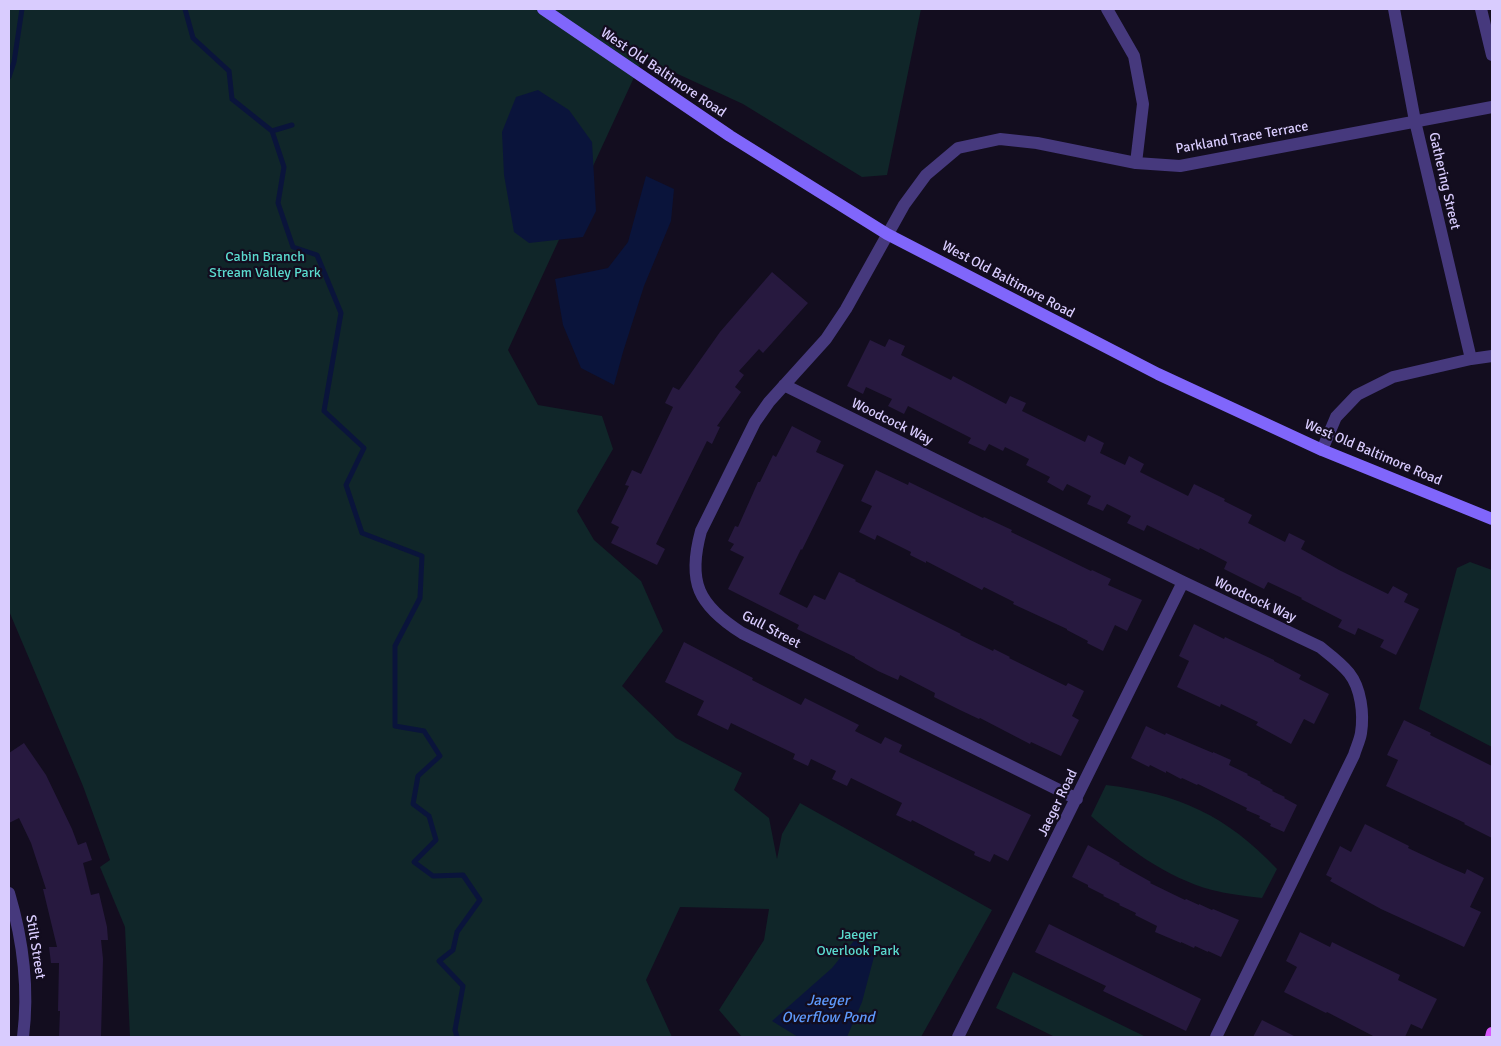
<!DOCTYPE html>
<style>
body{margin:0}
#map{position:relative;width:1501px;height:1046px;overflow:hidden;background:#130d1f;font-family:Signika,sans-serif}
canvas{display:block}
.frame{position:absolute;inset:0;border:10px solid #d9ccfe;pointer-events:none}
</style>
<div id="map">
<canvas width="1501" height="1046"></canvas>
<div class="frame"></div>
</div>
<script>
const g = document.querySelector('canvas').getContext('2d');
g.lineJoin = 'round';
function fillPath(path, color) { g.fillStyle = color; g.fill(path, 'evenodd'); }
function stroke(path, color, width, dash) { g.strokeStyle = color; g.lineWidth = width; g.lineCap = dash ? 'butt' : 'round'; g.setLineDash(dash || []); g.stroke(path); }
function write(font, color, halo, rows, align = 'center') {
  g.font = font + ' Signika,sans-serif'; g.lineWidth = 4.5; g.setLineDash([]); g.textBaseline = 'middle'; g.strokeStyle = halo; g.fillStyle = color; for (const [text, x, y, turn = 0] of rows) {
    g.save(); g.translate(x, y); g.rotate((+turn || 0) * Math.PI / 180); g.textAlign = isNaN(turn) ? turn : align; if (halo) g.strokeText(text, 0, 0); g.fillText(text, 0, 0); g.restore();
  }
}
fillPath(new Path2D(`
 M9,9h912l-34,166 -25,2 -119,-73 -100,-46 -135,292 30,55 64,11 11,33 -36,62 17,29 47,41 22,50 -41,55 54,52 66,35 -8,17 35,28 8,41 5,-25 18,-31 192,107 -71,127h-179l-23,-27 45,-70 5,-31 -89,-2 -34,73 26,57h-542l-5,-110 -25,-60 10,-7 -27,-74 -74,-175z
 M1470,562l22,8v177l-73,-38 38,-141z
 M1106,785c73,9 120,30 171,84l-15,29c-17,-2 -34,-4 -50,-8 -47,-13 -85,-42 -121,-74z
 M1013,972l133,65h-91l-59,-29z`), '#102629');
fillPath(new Path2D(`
 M538,90l31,20 23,32 4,69 -13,26 -54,6 -15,-11 -10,-57 -2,-43 14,-35z
 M646,176l28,13 -3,32 -27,65 -21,66 -9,33 -33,-17 -18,-43 -8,-46 53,-11 20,-26z
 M861,932l14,21 -13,49 -15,35h-49l-26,-16 60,-53z`), '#0a143b');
stroke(new Path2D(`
 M185,9l8,29 36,33 3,28 40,32 12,36 -6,36 15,44 24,8 24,58 -17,98 40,37 -18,37 16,48 60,23 -2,42 -25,48v80l29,5 16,25 -22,20 -5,28 16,12 7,24 -22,22 19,14 30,-1 17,25 -23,32 -4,18 -14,11 24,25 -8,44 2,7
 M9,77l5,-15 8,-53
 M272,131l20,-6`), '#0a143b', 5);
fillPath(new Path2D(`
 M772,272l36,31 -45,50 -4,-4 -20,22 5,4 -9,12 6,5 -24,34 3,1 -8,17 -5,-3 -51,103 9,5 -8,16 -46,-22 8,-16 -8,-4 18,-37 -4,-1 7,-15 9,4 32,-67 -8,-4 8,-16 6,3 41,-58z
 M889,339l16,7 -4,9 50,25 2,-4 53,28 4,-8 16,7 -4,8 63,31 3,-7 16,8 -4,10 25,12 4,-9 15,8 -4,8 48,24 6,-12 31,15 -1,2 28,14 -4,8 37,19 4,-9 16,8 -4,8 38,21 49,24 5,-8 15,8 -4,8 15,7 -23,46 -16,-8 4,-7 -26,-12 -3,7 -17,-8 4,-7 -41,-21 1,-1 -34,-16 -4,7 -40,-20 3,-7 -27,-14 -1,2 -52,-25 -3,6 -17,-8 4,-7 -24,-12 -4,7 -16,-7 4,-8 -24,-12 -4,7 -16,-9 3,-5 -24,-12 3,-6 -24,-12 -2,4 -14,-7 -4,7 -17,-8 3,-5 -63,-32 -4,8 -16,-8 4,-7 -26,-12 -3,7 -16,-8 23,-46 15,7z
 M792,426l29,15 -5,11 28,13 -42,85 -1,-1 -22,45 28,14 7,-13 11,5 14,-28 17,8 -1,1 106,53 -1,1 33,16 1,-2 16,8 -1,1 57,28 2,-3 16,8 -12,25 7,4 -18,36 -30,-14 -1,2 -50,-26 -1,1 -19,-9 -26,-13 1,-4 -35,-18 -2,5 -20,-9 -23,-13v-1l-58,-28 2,-4 -71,-36 16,-32 -14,-7 4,-6 -6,-3 7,-15 3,1 20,-45h2l13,-27 3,2z
 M876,470l32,15 1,-3 74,36 1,-1 28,13 -1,2 25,12 55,27 1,-1 19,9 -3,6 34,15 -15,31 -12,-6 -12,26 -16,-8 1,-2 -21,-11v-1l-54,-25 1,-2 -30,-15 -2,3 -56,-29v2l-16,-8 1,-3 -34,-17 -2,5 -16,-8 13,-26 -11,-5z
 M1194,624l30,15 1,-2 49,23v1l27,14 -2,4 30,15 -15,30 -10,-5 -13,25 -35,-19 2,-3 -37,-18 -1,3 -43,-20 12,-26 -10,-5z
 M684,642l69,36 -1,2 49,25 4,-7 54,27 -4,6 26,13 4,-7 17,8 -3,7 132,63 -23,46 -14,-7 -4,8 -16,-7 1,-3 -26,-13 -37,-19 -1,2 -15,-7 6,-12 -51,-25 -4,8 -15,-7 4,-8 -25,-12 -3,7 -15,-7 2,-5 -64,-31 -3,7 -31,-15 7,-14 -39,-19z
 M1404,720l27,13 -1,2 62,31v72l-28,-14 1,-1 -79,-37 12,-26 -11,-5z
 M1146,726l19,9 1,-2 47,20v-1l18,8 -2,5 19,9 -1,1 14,7 -1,1 13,7 -1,1 13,6 -1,1 13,7 -13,27 -14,-6 1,-2 -12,-6 1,-2 -14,-6 1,-2 -49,-24 -1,1 -15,-7 -1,1 -15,-8v2l-16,-8 -1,2 -18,-9z
 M24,743l22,32 26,54 6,16 8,-3 6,18 -9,3 8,32 8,-2 8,34 1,13h-7l2,19 -2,78h-42l1,-26h-2l1,-48h-8l-2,-16h8l-14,-58h3l-15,-46 -12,-25 -10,5v-70z
 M1365,824l44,22 -1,2 36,17 21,9 2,-5 17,9 -14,29 11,5 -17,35 -83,-38 -51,-28 2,-3 -6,-3 14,-29 11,6z
 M1088,845l32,18 -1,1 32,18 -1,1 35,17 1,-1 13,6v-1l13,6 1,-1 26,11 -18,37 -13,-6v1l-13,-6 -1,2 -13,-6v1l-26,-11 2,-6 -22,-11 1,-2 -17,-8 1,-1 -17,-8 1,-1 -16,-8v-2l-16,-8z
 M1049,924l152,75 -15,32 -83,-40 3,-5 -71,-34z
 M1300,932l30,15 2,-5 16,8 52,25 -2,5 39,19 -15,30 -11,-5 -6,13h-30l-48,-25 -1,1 -42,-21 13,-25 -11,-6z
 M1262,1020l34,17h-43z`), '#27193f');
stroke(new Path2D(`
 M1107,9l27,47 9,48 -7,59
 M1394,9l21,112 56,238
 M1481,9l11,46
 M784,385l399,197 137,65c10,8 21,16 29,26 12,15 15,41 12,60 -1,7 -5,15 -7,22l-138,282
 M1322,450l14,-33 21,-22 36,-18 78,-18 21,-3
 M1077,799l-335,-166c-44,-28 -55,-51 -41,-102l54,-109 14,-20 57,-63 20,-30 58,-104 22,-30 32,-27 42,-9 37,4 99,20 44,3 312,-59
 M9,893c14,47 20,96 14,144
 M958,1037l225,-455`), '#46397d', 12);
stroke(new Path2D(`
 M543,9l187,127 157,98 271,140 164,76 170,69`), '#8066fb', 12);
stroke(new Path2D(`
 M1491,1037l1,-4`), '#d656fb', 12);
write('14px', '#d9ccfe', '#130d1f', [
 ["West Old Baltimore Road",663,73,34],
 ["Parkland Trace Terrace",1242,138,-10],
 ["Gathering Street",1444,181,77],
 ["West Old Baltimore Road",1008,280,28],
 ["Woodcock Way",892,422,26],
 ["West Old Baltimore Road",1373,453,23],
 ["Woodcock Way",1255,600,25],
 ["Gull Street",771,630,28],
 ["Jaeger Road",1058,803,-64],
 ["Stilt Street",35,947,81]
]);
write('14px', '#5bdbcf', '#130d1f', [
 ["Cabin Branch",265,257],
 ["Stream Valley Park",265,273],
 ["Jaeger",858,935],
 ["Overlook Park",858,951]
]);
write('italic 15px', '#5d99fb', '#130d1f', [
 ["Jaeger",828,1001],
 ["Overflow Pond",828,1018]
]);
</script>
